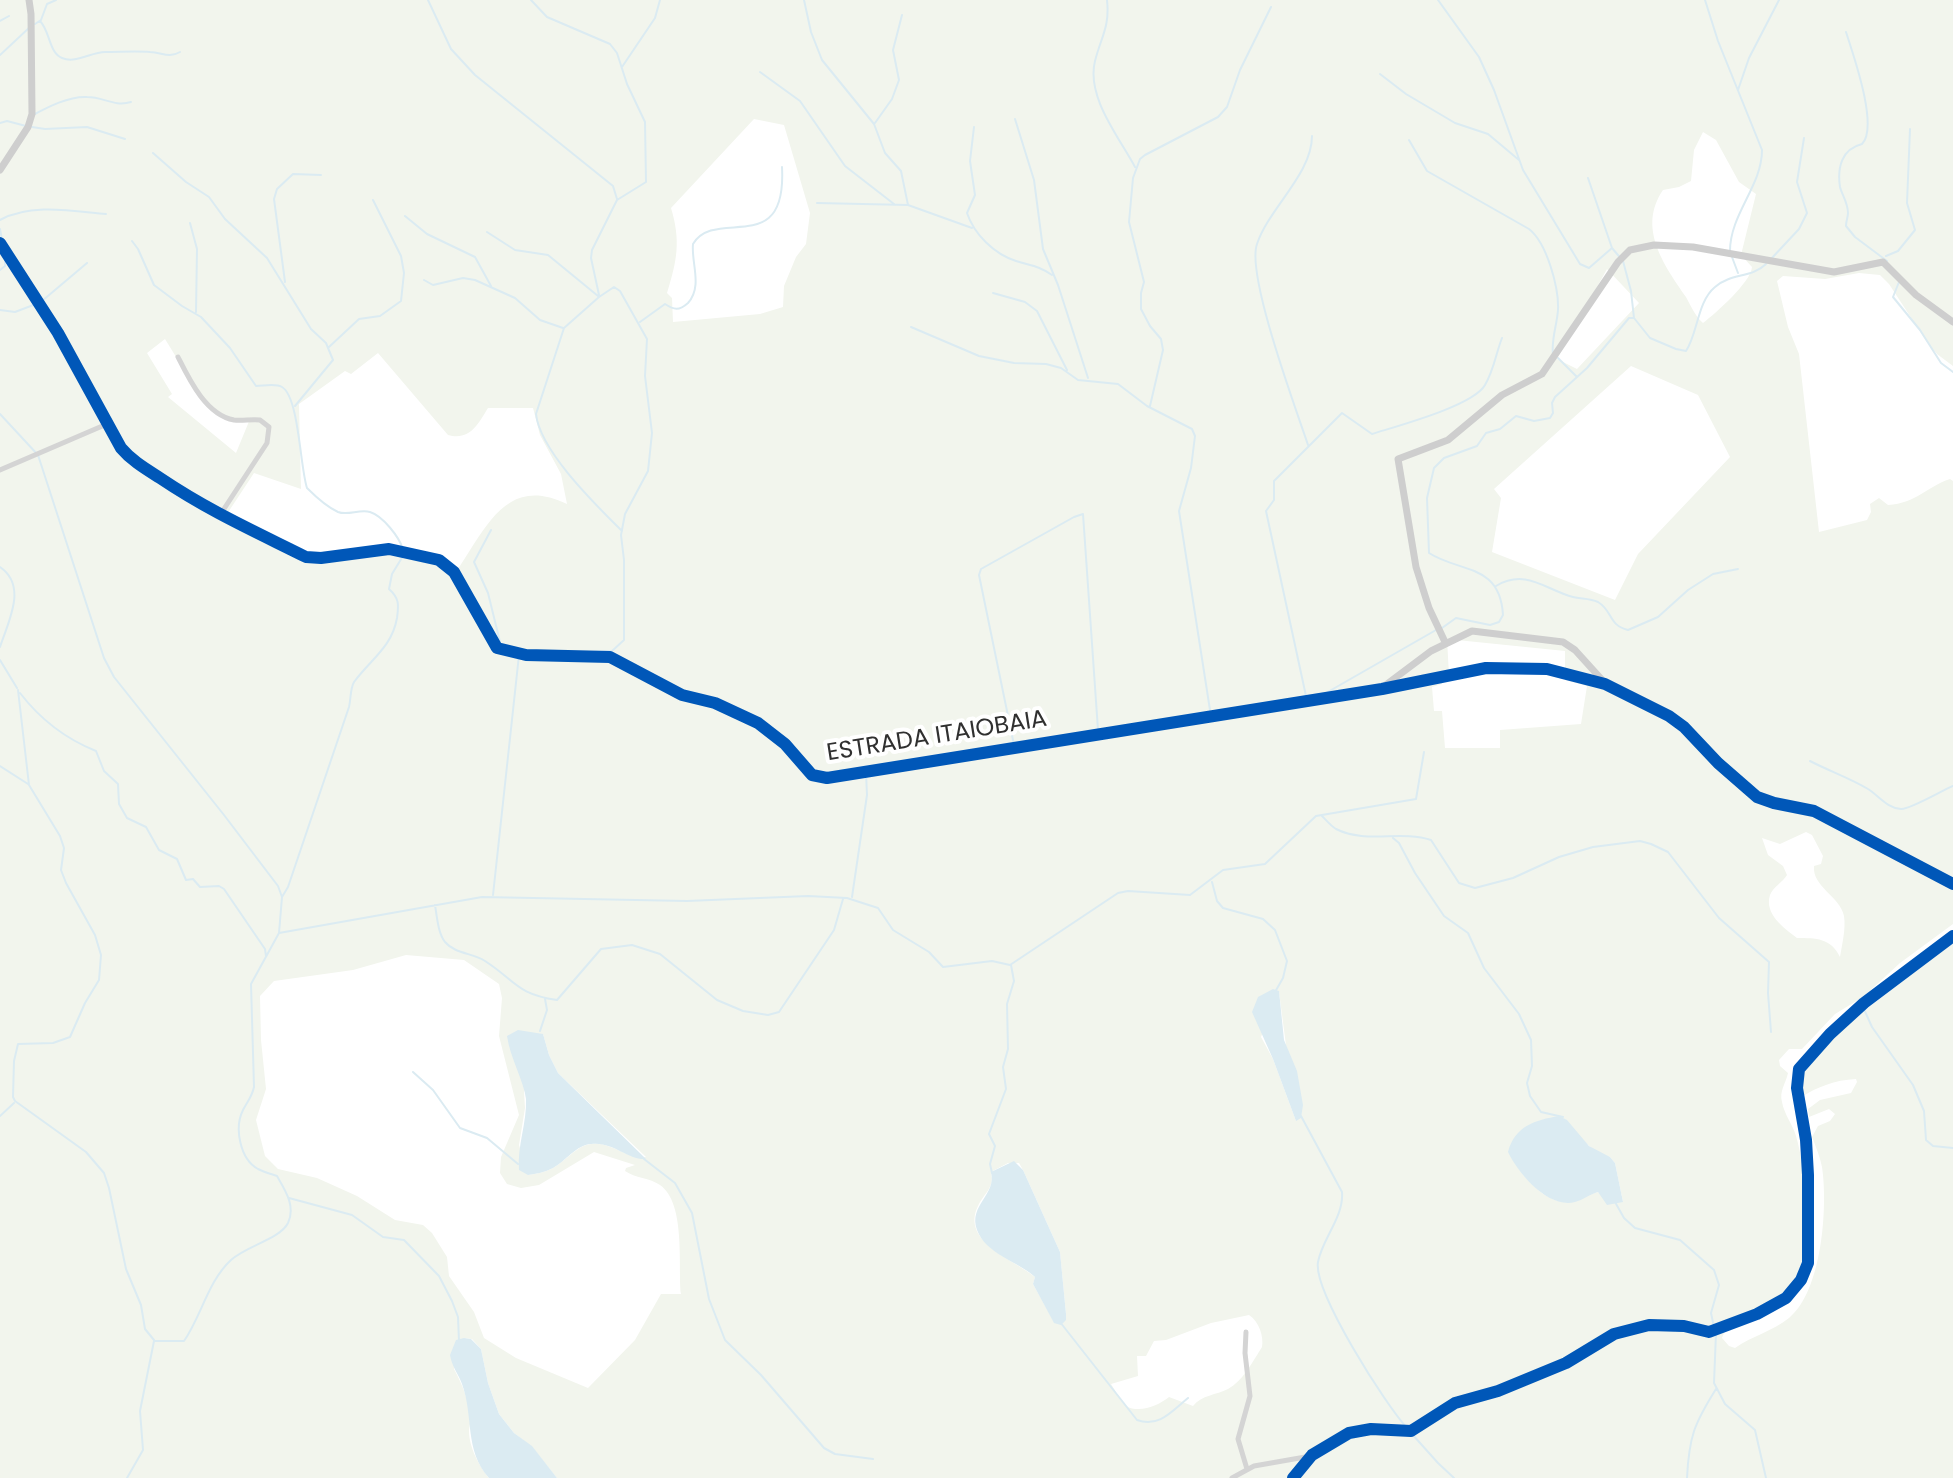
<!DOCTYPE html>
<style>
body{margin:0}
canvas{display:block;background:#fff}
</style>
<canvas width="1953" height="1478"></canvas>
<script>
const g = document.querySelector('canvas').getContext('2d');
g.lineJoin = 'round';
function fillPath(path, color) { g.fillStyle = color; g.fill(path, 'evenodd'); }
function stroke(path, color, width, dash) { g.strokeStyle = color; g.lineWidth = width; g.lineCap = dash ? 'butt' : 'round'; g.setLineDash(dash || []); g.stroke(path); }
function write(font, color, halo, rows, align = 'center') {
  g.font = font + ' Poppins,sans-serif'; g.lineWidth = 8; g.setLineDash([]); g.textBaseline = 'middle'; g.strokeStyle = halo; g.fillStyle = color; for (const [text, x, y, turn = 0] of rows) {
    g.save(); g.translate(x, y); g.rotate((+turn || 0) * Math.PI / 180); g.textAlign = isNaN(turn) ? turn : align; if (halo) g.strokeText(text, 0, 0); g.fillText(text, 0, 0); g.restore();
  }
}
fillPath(new Path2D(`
 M0,0h1953v366l-16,-12 -10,-12 -38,-58 -9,-9 -21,-2 -34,6 -42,-3 -6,5 11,46 11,27 20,178 48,-12 4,-8 -1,-8 9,-6 9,7c29,-2 38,-18 62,-26l3,2v443l-53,39 -37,34 -28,17 -33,35h-13l-10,11 1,6 8,7c-2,10 -9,18 -6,29 2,12 11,23 14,34 10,35 16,94 5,129 -15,45 -67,43 -79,73l7,8 6,2c17,-12 38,-17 54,-30 33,-27 39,-111 33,-151 -2,-10 -6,-20 -10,-30l6,-11 12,-5 5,-7 -6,-5 -20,8 -1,-8 12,-9 31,-7 6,-11 -1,-3c-22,1 -38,8 -55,18l-4,-4 2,-22 32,-35 122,-93v535h-1396l-25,-31 -18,-14 -15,-19 -11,-31 -7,-34 -9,-10 -8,-1 -10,31c8,15 15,31 16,49 1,3 -1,10 -1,13 0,16 10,35 20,47h-489zM754,119l30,6 26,88 -4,31 -10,13 -12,29 -1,21 -23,7 -87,8 -1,-24 -5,-5c10,-32 14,-52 4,-85zM1703,132l13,8 23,42 17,12 -15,61 11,12c-1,15 -36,46 -49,56 -8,-7 -12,-17 -17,-26 -22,-32 -49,-69 -23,-107l16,-3 12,-6 3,-31zM1607,269l32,34 -62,66 -20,-10zM165,339l40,65 24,15h21l-14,34 -68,-56 4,-3 -25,-41zM378,353l70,82c22,6 30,-11 40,-27h45l7,27 21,39 6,30c-60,-29 -80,22 -109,65l-63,-23 -82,13 -88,-42 29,-44 47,16 -2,-85 46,-33 6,3zM1631,366l67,29 32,62 -92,97 -23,46 -123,-48 9,-54 -7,-9zM1447,639l118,12v29l22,6 -6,38 -81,6v18h-55l-3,-37h-8l-2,-24 10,-3v-8l7,-1zM1806,832l6,3 11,21 -2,8 -7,2c-2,21 26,30 30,50 2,13 -2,28 -4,41 -9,-19 -24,-19 -43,-19 -13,-10 -33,-24 -27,-43 3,-8 13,-13 17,-20l-4,-9 -15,-11 -6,-17 18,6zM406,955l58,5 35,24 3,14 -3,38 20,79 -18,42 -1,16 7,11 14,4 18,-3 55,-33 41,13 -9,3 -1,3c10,7 25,7 35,14 26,18 18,81 21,109h-20l-26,46 -47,48 -72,-30 -32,-20 -10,-26 -25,-36 -2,-19 -15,-24 -9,-8 -28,-5 -38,-24 -40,-18 -39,-9 -13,-13 -9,-36 10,-31 -5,-49 -1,-44 14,-15 79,-11zM1279,992l17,129 -23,-62 -12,-22zM543,1034l6,21 9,18 88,84c-19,3 -34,-16 -55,-13 -15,2 -25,17 -38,24 -8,4 -17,6 -25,7l-9,-30 6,-37 -1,-16zM1575,1133l21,19 14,5 5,6 8,39 -19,-4 -6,-6c-9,2 -20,10 -30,10 -24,2 -51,-31 -59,-51zM1008,1163h11l4,7 37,82 6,62 -12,8 -21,-38 2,-7c-20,-17 -75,-35 -57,-71 6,-13 17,-18 13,-34zM1249,1315c10,6 15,22 13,32 -9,14 -19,34 -34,42 -12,6 -26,6 -35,17l-24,-9c-10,8 -29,17 -43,9 -6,-5 -11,-16 -15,-22l27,-8 -1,-20h9l8,-15 12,-1 45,-17z`), '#f2f5ed');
fillPath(new Path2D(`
 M1273,989l6,2 5,49 13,31 6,34 -2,13 -5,3 -23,-62 -21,-47 6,-15z
 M518,1030l25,4 6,21 9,18 88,86c-19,1 -33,-18 -55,-15 -15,1 -25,17 -38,24 -8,4 -17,6 -25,7l-9,-5c-2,-24 8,-47 7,-71 -2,-18 -16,-41 -19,-63z
 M1559,1116l8,4 22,26 21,11 5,6 8,39 -16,3 -9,-13c-8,2 -15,8 -23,10 -27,7 -57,-29 -67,-50 7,-26 27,-32 51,-36z
 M1014,1161l9,9 37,82 6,62v6l-5,5 -7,-2 -21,-39 2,-7c-18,-16 -49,-23 -58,-47 -9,-25 20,-35 14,-58z
 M464,1338l7,1 10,10 7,34 11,31 15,19 18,13 25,32h-68c-25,-28 -15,-61 -27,-94 -4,-11 -10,-17 -12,-29l6,-15z`), '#dbebf2');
stroke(new Path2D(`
 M428,0l23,49 24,26 138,111 4,13
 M531,0l16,17 63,27 7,9 10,31 18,38 1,60 -29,18 -25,50 -1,8 8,37
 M804,0l7,32 11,28 52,64 11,29 16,18 7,34
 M1107,0c3,27 -6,37 -12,61 -9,36 24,76 40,106
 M1438,0l41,57 15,33 29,80 57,94 9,4 23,-20
 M1705,0l13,41 44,109c0,36 -32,64 -32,101
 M0,21l9,-5
 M40,21c10,10 9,32 22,37 14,6 29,-6 43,-6 15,0 31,-1 45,0 12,0 18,7 30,0
 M35,24l6,-4 6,-16 9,-4
 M1846,32c7,22 33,95 16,112 -20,5 -25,23 -22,43 2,8 8,16 8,26 0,4 -2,8 -2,13l9,11 32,24
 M0,55l30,-28
 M622,67l33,-49 5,-18
 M760,72l40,29 45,65 49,38
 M1380,74l26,20 49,29 33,11 31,26
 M1738,90l11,-32 30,-58
 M33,115c15,-8 36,-19 54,-18 17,0 27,10 44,5
 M1015,119l19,61 9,69 15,36 30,93
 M0,123l7,-2 19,5
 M875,123l17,-24 7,-19 -6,-30 9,-35
 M32,127l13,2 42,-2 38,12
 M974,127l-4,34 5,34 -8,18c7,21 27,41 49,48 15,5 21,4 36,14
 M1409,140l18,31 102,58c18,14 30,59 29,81 -1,15 -7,30 -5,44
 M153,153l33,29 23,15 16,22 42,39 44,71 15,14 7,17 -38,46
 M1588,178l24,70 11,13 8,30 3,27 16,20 26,11 10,2c12,-18 11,-49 29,-64 16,-14 37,-9 51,-23
 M817,203l91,2 64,23
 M405,216l22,18 48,23 16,29
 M0,220c31,-17 72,-9 106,-6
 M190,223l7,26 -1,63
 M0,229l2,11
 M487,232l28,18 33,5 50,41
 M132,241l6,8 16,36 28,21 19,11 29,31 26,38c7,0 20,-3 26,1 17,10 18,80 25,101 8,8 20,19 31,24 10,4 21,-3 32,0 13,4 29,25 33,37
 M1886,256l12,-5 17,-21 -8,-27 3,-74
 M1732,257l6,16
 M1771,259l28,-30 8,-16 -10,-31 7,-44
 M0,270l5,-4v-8
 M424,280l9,5 30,-7 12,2 40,18 25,22 23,8
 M285,282l-11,-83 3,-10 16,-15 28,1
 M1899,282l-6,15 27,33 21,33 12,9
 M993,293l32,9 12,9 30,59
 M42,301l45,-38
 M0,310l15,2 21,-8
 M640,322l25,-18c9,6 14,7 23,-1 15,-17 3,-40 5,-59 23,-38 94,16 89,-77
 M911,327l68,29 35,7 32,1 15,4 17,12 40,4 29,22 45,23 3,7 -4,32 -12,43 31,199
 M329,347l30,-28 21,-3 21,-15 3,-28 -3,-17 -28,-56
 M1558,358l18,18
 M1150,406l13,-56 -2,-11 -11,-13 -9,-17v-16l3,-11 -15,-60 4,-44 7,-19 5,-4 73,-38 9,-10 13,-37 31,-63
 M0,414l38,41 66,203 10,19 110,138 54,71 4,11 -3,36 -28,51 3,103c-2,10 -7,15 -11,23 -9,18 -3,49 15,59 6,3 13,5 19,7 8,14 19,30 11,47 -8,16 -42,23 -57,37 -23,21 -30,57 -47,81h-29
 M1308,445c-12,-36 -62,-170 -51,-201 12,-36 55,-70 55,-108
 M491,530l-17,32 14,31 13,53
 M0,567c28,19 8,55 0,80
 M1496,586c30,-18 50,4 77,11 8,2 17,1 25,5 15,9 10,23 30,28l30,-13 30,-27 25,-16 25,-5
 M1442,628l14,-10 34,7 9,-3 4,-7c-3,-52 -43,-42 -74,-62l-2,-55 7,-30 10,-10 33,-12 9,-13 14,-4 16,-13 18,5 16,-3 3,-5 -1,-10 3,-6 32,-29 42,-50h5
 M566,653l46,-2 12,-11v-80l-3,-25 4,-21 23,-43 4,-38 -7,-57 2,-37 -27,-48 -6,-4 -15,10 -35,31 -28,86c4,37 60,91 86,117
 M0,660l17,28
 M18,690l11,95 31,51 4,12 -3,22 5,13 29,52 6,20 -2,25 -14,23 -15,34 -17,6 -35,1 -4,17 -1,36 2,4 71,51 18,21 5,15 17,81 15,36 4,24 9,11
 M20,693c20,26 46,46 76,58l8,20 14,13 1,20 8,14 19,9 13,23 18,9 9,21 7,-1 7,8 19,-1 5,3 41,60 1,7
 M1306,696l-40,-185 8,-11v-19l68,-68 30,21c25,-8 101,-28 113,-49 9,-15 11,-32 17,-47
 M1110,729l216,-36 110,-63
 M1014,745l-35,-170 2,-6 93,-52 9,-3 15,216
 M1810,761c19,10 40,17 58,28 11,7 19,19 33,20 8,1 42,-19 52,-23
 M0,766l28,18
 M1322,816c4,4 9,10 14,13 30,15 64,1 95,11l28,43 16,5 38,-10 46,-21 34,-10 47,-6 11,3 17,8 51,66 50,44 -1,31 3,39
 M1393,838l6,5 16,30 29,43 24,17 16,35 35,46 12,26 1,26 -5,17 3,13 11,16 22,5
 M1212,882l5,19 6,7 40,11 12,11 12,31 -4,17 -8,14
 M493,895l26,-240
 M282,897l6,-10 61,-180c2,-8 1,-18 5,-25 17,-23 38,-35 43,-64 2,-14 2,-20 -8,-29l3,-15 11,-18
 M852,897l15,-102 -1,-22
 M435,905c2,12 3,28 10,37 10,12 28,11 40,19 31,20 31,33 72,39l44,-51 31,-4 28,9 57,46 26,11 25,4 11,-3 55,-82 9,-31
 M279,933l203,-36 205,4 121,-5 39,2 31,10 15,22 36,22 14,15 49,-6 18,4 108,-72 10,-2 62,4 33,-25 42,-6 51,-48 100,-17 8,-47
 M1863,1007l9,20 41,58 11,26 2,29 7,6 20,2
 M540,1031l7,-21 -2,-11
 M413,1072l20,18 27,38 27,10 31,26
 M0,1116l14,-13
 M1301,1116l41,76c2,25 -20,47 -24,70 -5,29 68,144 90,167
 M644,1159l31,24 17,30 17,86 16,41 36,35 63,73 11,6 38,5
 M992,1173l-2,-9 5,-18 -6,-12 17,-45 -3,-22 5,-18 -1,-45 7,-23 -3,-16
 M289,1198l63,17 31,22 21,3 35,36 13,25 6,16 1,24
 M1615,1202l9,16 11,10 45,12 34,30 5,15 -8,28 3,14
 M1060,1322l77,98c22,8 35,-9 51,-22
 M1716,1333l-2,50 11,21 30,26 11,48
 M1412,1434l26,29 16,15
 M127,1478l16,-28 -3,-39 14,-70
 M1687,1478c2,-41 7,-54 29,-89`), '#dbebf2', 2);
stroke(new Path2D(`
 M178,357c11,22 28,58 56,63 8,1 18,-1 26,0l9,7 -2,16 -47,72
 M0,470l107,-46
 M1246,1332l-1,21 5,43 -12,43 9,30
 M1232,1478l22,-12 57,-10
 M1293,1478l19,-23 37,-22 22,-4 40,2 44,-28 43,-12 68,-28 48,-29 35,-9 35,1 25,6 48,-18 29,-16 15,-18 7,-17v-88l-2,-35 -9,-52 2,-19 31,-35 34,-31 89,-67`), '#d4d4d4', 5);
stroke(new Path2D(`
 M0,170l28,-43 4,-13 -1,-100 -2,-14
 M0,243l58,90 63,115c11,13 25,21 39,30 49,33 94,53 146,79l15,1 68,-9 50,11 15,12 43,76 29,7 84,2 72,38 33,8 43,20 27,21 27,31 15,3 555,-89 104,-21 61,1 58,15 64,32 15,11 34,36 39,34 17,6 40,8 139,73
 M1445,642l-16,-34 -13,-41 -18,-108 50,-19 54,-45 40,-21 76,-112 12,-12 24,-5 39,2 141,25 49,-10 33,33 37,27
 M1383,687l48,-36 41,-20 91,11 12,8 29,32`), '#cecece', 7);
stroke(new Path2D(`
 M0,243l58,90 63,115c11,13 25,21 39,30 49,33 94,53 146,79l15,1 68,-9 50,11 15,12 43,76 29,7 84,2 72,38 33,8 43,20 27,21 27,31 15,3 555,-89 104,-21 61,1 58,15 64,32 15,11 34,36 39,34 17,6 40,8 139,73
 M1293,1478l19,-23 37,-22 22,-4 40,2 44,-28 43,-12 68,-28 48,-29 35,-9 35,1 25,6 48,-18 29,-16 15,-18 7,-17v-88l-2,-35 -9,-52 2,-19 31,-35 34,-31 89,-67`), '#0057b8', 12);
write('24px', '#303030', '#fff', [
 ["ESTRADA ITAIOBAIA",937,737,-9]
]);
</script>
